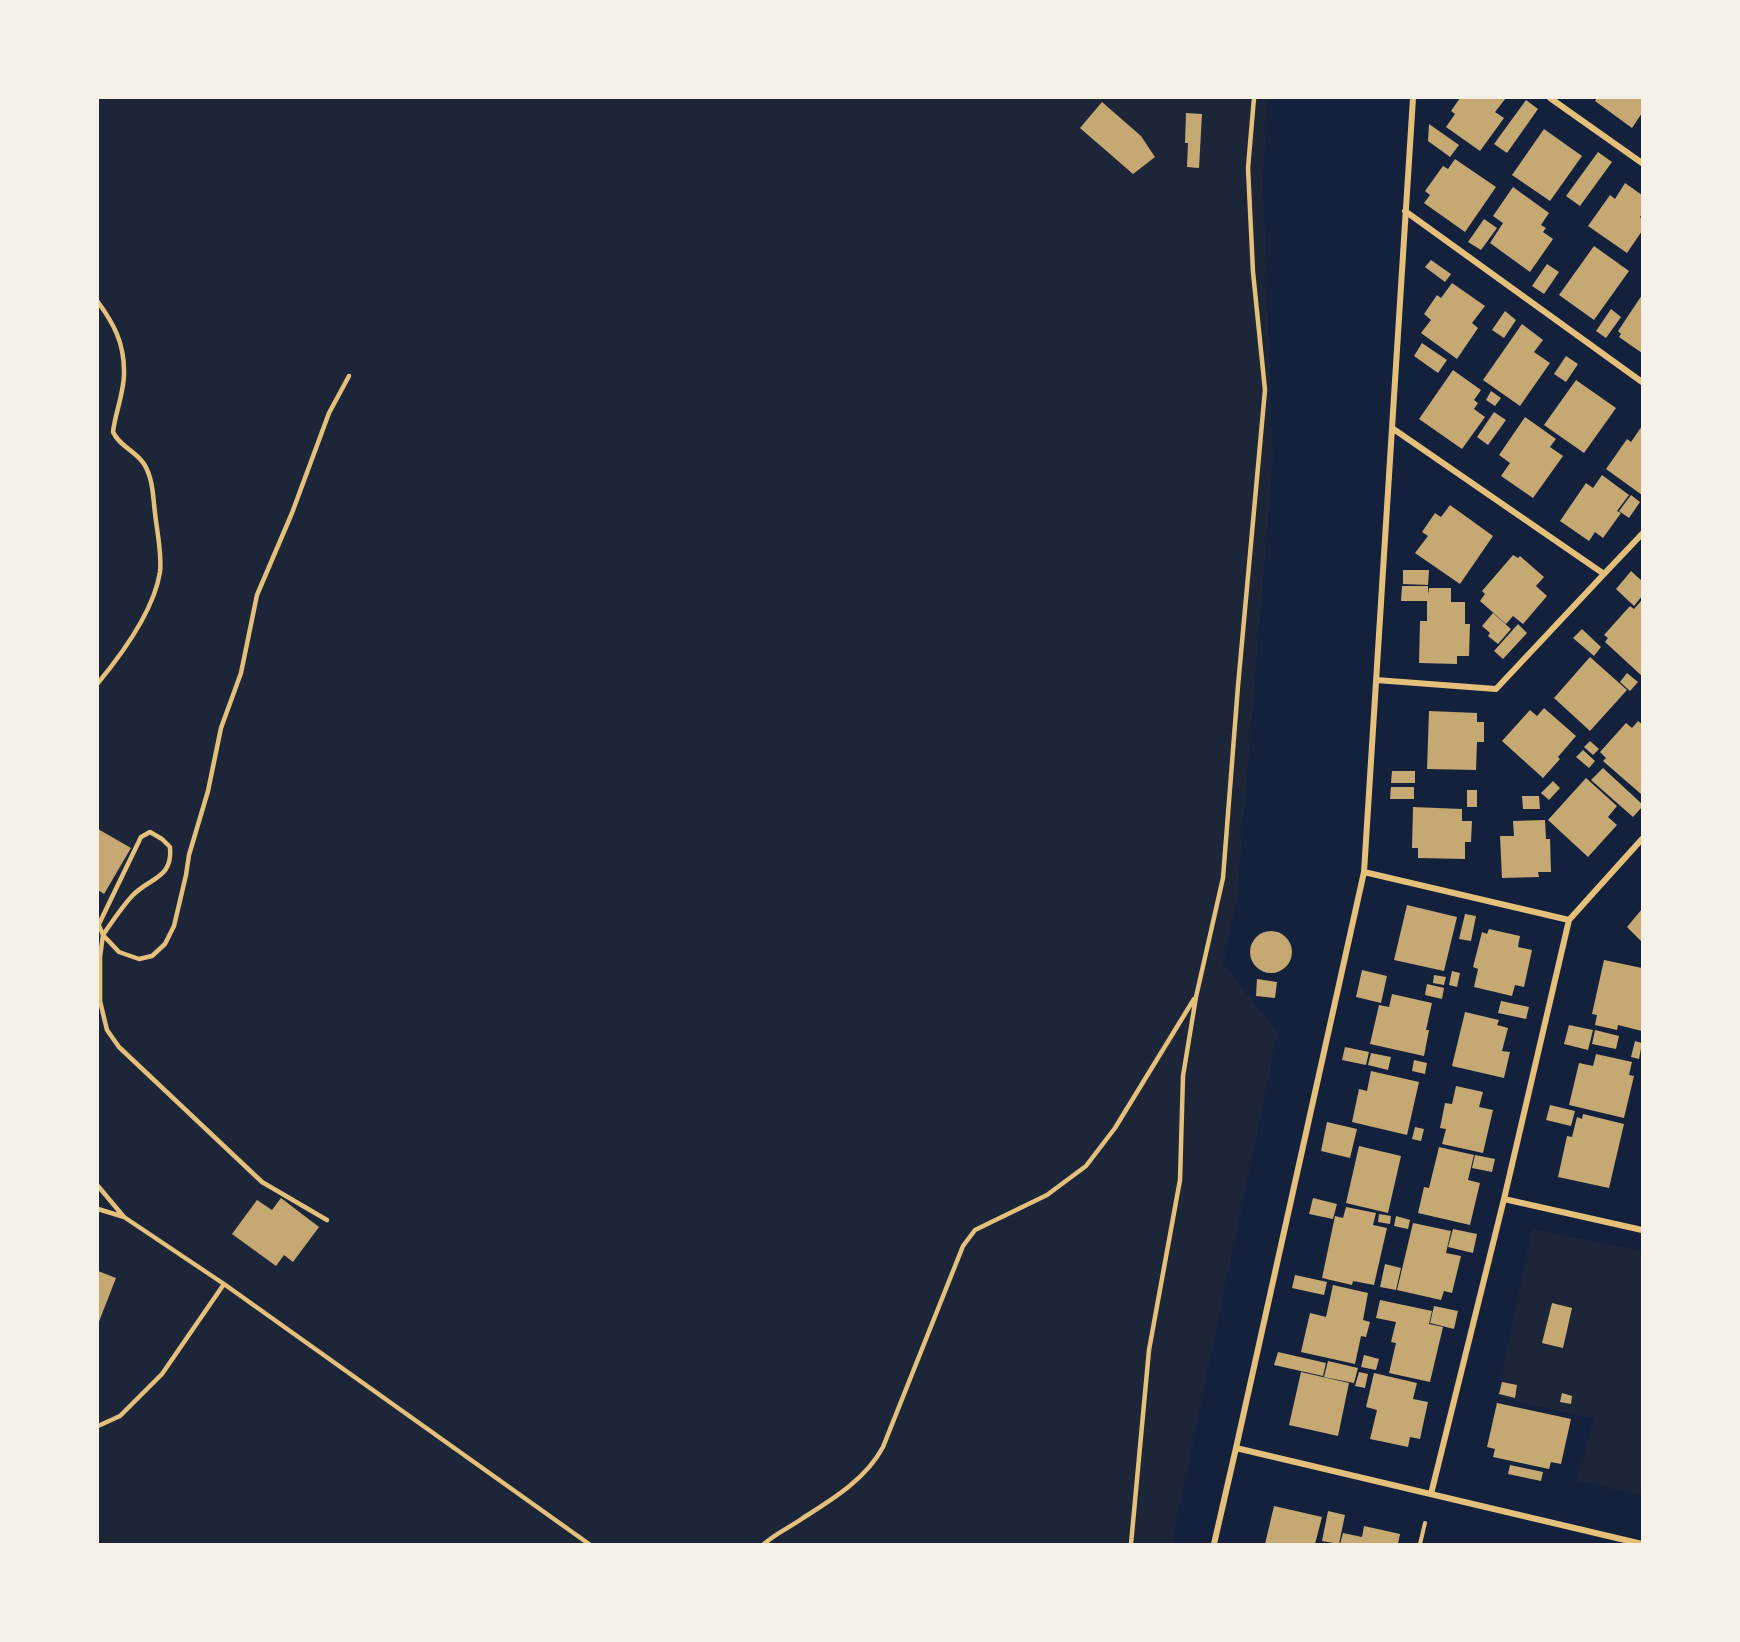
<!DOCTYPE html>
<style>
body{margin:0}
#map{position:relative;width:1740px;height:1642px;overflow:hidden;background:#14213d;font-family:Bitter,serif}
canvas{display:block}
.frame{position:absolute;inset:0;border:99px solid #f6f1e7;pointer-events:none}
</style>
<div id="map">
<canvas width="1740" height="1642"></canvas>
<div class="frame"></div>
</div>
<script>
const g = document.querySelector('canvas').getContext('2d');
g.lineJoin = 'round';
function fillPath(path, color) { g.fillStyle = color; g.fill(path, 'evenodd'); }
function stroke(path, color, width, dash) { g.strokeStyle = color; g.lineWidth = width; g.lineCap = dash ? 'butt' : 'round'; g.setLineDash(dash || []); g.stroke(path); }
fillPath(new Path2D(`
 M98,98h1170l-5,81 10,281 -36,439 -14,65 55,69 -106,511h-1074z
 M1532,1229l110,22v245l-66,-16 18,-61 -97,-22z`), '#1d2539');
fillPath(new Path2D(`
 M1460,98h46l-11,14 9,6 -24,33 -34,-24 9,-13 -4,-3z
 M1597,98h45v15l-10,15 -37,-27z
 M1526,100l12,9 -31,44 -13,-9z
 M1102,102l39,34 14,21 -22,17 -53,-46z
 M1186,113l16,1 -3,54 -12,-1 1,-24h-3z
 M1429,124l30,21 -9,12 -22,-16z
 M1544,129l38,27 -32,45 -38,-26z
 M1598,152l14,10 -32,44 -14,-10z
 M1455,159l41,28 -31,45 -41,-29 6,-8 -5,-4 18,-25 5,3z
 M1625,183l17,12v19l-2,3 2,2v12l-15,22 -39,-27 22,-31 5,4z
 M1513,187l36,26 -8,12 5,3 -3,4 10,7 -23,33 -40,-29 13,-20 -10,-7z
 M1484,219l13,9 -16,22 -13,-8z
 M1594,246l35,25 -35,49 -35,-25z
 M1431,260l20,14 -6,8 -20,-15z
 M1547,264l12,8 -15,22 -12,-8z
 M1452,283l33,23 -13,17 6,5 -21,31 -36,-26 10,-13 -7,-6 13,-19 4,3z
 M1642,295v58l-23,-16 2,-3 -3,-3z
 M1611,309l10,8 -15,21 -10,-7z
 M1505,311l11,9 -12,18 -12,-8z
 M1522,324l21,16 -9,12 16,11 -30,43 -37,-26z
 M1422,343l25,17 -9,13 -24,-17z
 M1566,356l12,8 -12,18 -12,-8z
 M1453,370l28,20 -7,10 4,3 -4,6 11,8 -23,32 -43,-30z
 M1576,380l40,28 -32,45 -40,-28z
 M1491,391l10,7 -6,8 -9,-6z
 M1494,412l12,8 -18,25 -11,-8z
 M1525,417l31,22 -6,8 13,9 -30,42 -32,-22 9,-13 -11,-8z
 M1642,426v69l-36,-26 21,-30 4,3z
 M1602,475l27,20 -12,16 4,2 -18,25 -8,-6 -6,9 -29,-20 26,-38 7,5z
 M1631,495l9,7 -11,16 -10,-7z
 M1450,505l43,31 -33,48 -45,-31 13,-17 -6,-4 13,-19 6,4z
 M1513,555l5,3 2,-2 24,21 -8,9 11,10 -24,28 -10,-8 -7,8 -26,-23 5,-7 -3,-3z
 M1403,570h26l-1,15 -25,-1z
 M1631,571l11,10v15l-8,10 -18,-17z
 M1402,586h26v9l1,-7h22v14h14v22h5l-1,32h-12v8l-38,-1 1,-42h7v-20h-26z
 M1641,601l1,1v74l-37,-34 3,-4 -4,-3 26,-29 4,3z
 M1493,613l18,16 -13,15 -10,-8 2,-3 -8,-7z
 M1518,624l9,9 -24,26 -9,-8z
 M1582,629l19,18 -7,9 -21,-18z
 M1590,657l37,33 -37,41 -36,-33z
 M1627,673l11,9 -8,9 -10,-9z
 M1544,708l32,28 -18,21 2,2 -17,19 -41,-37 28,-31 7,6z
 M1429,711l48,2v9h7v20h-7l-1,28 -49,-1z
 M1638,721l4,3v68l-1,2 -38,-33 3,-3 -6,-6 26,-29 6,5z
 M1590,741l9,8 -6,6 -9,-8z
 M1583,750l12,11 -6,7 -13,-11z
 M1603,768l39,36v3l-9,10 -42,-37z
 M1392,771h23v12h-24z
 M1586,778l31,28 -9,11 9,8 -29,32 -40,-37z
 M1553,781l7,7 -11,12 -8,-7z
 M1391,787h23v12h-24z
 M1467,790h10v17h-10z
 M1522,796h17l1,13h-17z
 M1413,807l49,2v12h10l-1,21h-6v17l-47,-1v-10h-6z
 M1545,820l1,19h4l1,33h-13l1,5 -37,1 -2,-42h14l-1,-15z
 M98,829l33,19 -27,46 -6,-4z
 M1407,905l50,12 -13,54 -50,-11z
 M1642,909v33l-15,-15z
 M1465,914l11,2 -5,25 -12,-2z
 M1489,929l31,7 -2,11 14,3 -8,37 -9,-2 -3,11 -38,-9 4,-18 -5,-2 9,-35 5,2z
 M1250 952a21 21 0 1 1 42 0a21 21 0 1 1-42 0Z
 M1604,960l38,8v63l-24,-6 -1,5 -22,-5 2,-10 -5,-1z
 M1362,970l25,6 -6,27 -25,-6z
 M1452,971l8,2 -3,14 -8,-2z
 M1434,975l12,2 -2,8 -11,-2z
 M1257,979l20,3 -2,16 -19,-2z
 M1427,984l17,4 -2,11 -17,-4z
 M1392,994l40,9 -6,27h3l-5,26 -54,-12 9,-39 10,2z
 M1501,1001l28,6 -3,12 -28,-6z
 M1465,1012l34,8 -2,5 11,3 -6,23 8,1 -6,26 -52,-12z
 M1569,1025l24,5 -5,20 -24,-6z
 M1595,1030l24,6 -3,13 -24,-5z
 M1635,1041l7,2 -3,16 -8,-2z
 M1345,1047l24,5 -3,13 -24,-5z
 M1371,1053l20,4 -3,13 -20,-5z
 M1596,1054l36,8 -3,13 5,1 -10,42 -55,-13 10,-42 14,3z
 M1414,1060l13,3 -2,11 -13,-3z
 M1371,1071l48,11 -12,53 -55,-13 7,-33 8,2z
 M1456,1086l27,6 -4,15 14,3 -10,43 -41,-9 4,-15 -6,-1 5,-25 7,1z
 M1550,1105l25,6 -4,15 -25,-6z
 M1583,1114l41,10 -15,64 -51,-11 9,-41 5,1 5,-20 5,2z
 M1327,1122l30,7 -7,29 -29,-7z
 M1415,1127l9,2 -3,12 -9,-2z
 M1359,1146l42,10 -13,57 -42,-10z
 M1439,1147l35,8 -6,25 12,3 -10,42 -52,-12 6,-26 5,1z
 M1475,1155l20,4 -3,13 -20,-4z
 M281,1198l38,29 -26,35 -9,-7 -8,11 -44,-32 25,-34 15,10z
 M1313,1198l24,6 -4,15 -24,-5z
 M1346,1207l30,6 -3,12 14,3 -13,57 -21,-4 -1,4 -30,-7 13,-62 8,2z
 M1379,1214l12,2 -1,8 -12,-2z
 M1396,1216l14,4 -2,9 -14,-3z
 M1413,1223l38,8 -5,22 15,3 -9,37 -8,-2 -3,9 -44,-10z
 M1453,1229l24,5 -4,19 -25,-6z
 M1385,1264l16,4 -5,22 -16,-3z
 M98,1271l18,7 -18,46z
 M1295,1275l32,7 -3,13 -32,-7z
 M1333,1285l35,8 -5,27 7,2 -4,15 -5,-1 -6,28 -54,-12 9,-39 16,4z
 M1380,1300l52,11 -3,13 14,3 -13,55 -41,-9 7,-30 -5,-1 5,-20 -20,-4z
 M1552,1303l20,5 -9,40 -21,-5z
 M1434,1306l24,5 -4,18 -24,-6z
 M1278,1352l48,11 -3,13 -49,-11z
 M1364,1355l15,4 -3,11 -15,-3z
 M1328,1361l30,7 -4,15 -30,-6z
 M1301,1372l48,11 -11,53 -49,-11z
 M1359,1372l9,2 -3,14 -10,-2z
 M1374,1373l43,10 -4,16 15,3 -8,37 -10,-2 -2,10 -38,-8 7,-29 -11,-3z
 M1502,1382l15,3 -2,13 -16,-4z
 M1562,1393l10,3 -1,8 -11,-2z
 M1497,1403l74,16 -10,45 -10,-2 -2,7 -56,-12 2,-8 -8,-2z
 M1510,1465l33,7 -2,9 -33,-7z
 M1274,1506l48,11 -7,27h-50z
 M1328,1511l17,4 -6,29 -17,-3z
 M1364,1526l36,8 -2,10h-58l3,-11 19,4z`), '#c6a872');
stroke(new Path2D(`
 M1420,1544l5,-21`), '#e5c07b', 4);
stroke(new Path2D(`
 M98,302c16,22 26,41 26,69 1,19 -9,42 -11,61 7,15 23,19 31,32 9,14 9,33 11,49 2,19 7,40 5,59 -6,38 -38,82 -62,111
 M98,923l5,12 -3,22v44l7,29 12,17 143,135 65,38
 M99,924l42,-87 9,-5 12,7 8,8c3,32 -20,30 -38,49 -11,12 -20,26 -29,39l16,17 20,7 13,-3 13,-12 9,-18 12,-51 3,-20 19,-64 13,-63 20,-55 16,-78 35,-82 37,-100 20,-37
 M98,1186l26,31 -26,-8
 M124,1217l100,67 365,260
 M98,1426l22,-10 42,-42 62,-90
 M764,1544c12,-11 25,-16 39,-26 30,-19 63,-39 80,-71l80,-201 12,-16 72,-35 39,-29 29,-38 79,-129
 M1131,1544l18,-194 31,-170 3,-104 13,-79 27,-119 15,-192 27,-296 -12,-118 -5,-104 6,-70`), '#e5c07b', 4.5);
stroke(new Path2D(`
 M1550,98l92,65
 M1405,211l237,171
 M1392,428l21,-330
 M1604,574l38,-40
 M1376,680l120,9 108,-115 -212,-146 -28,444 -128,576 406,96
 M1364,872l205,48
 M1504,1199l138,31
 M1431,1494l73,-295 65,-279 73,-81
 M1214,1544l22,-96`), '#e5c07b', 6);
</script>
